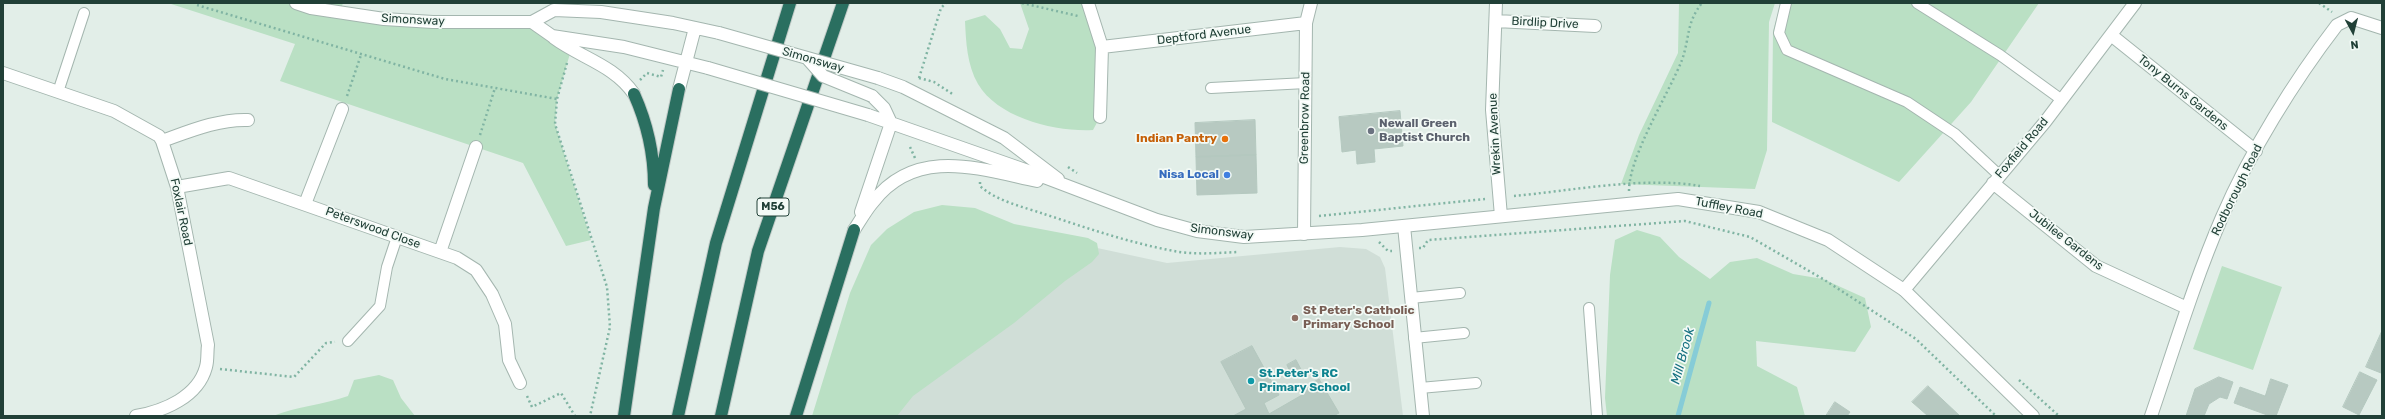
<!DOCTYPE html>
<style>
body{margin:0}
#map{position:relative;width:2385px;height:419px;overflow:hidden;background:#e2eee8;font-family:Rubik,sans-serif}
canvas{display:block}
.frame{position:absolute;inset:0;border:4px solid #214037;pointer-events:none}
.north{position:absolute;left:2333px;top:12px;width:40px;height:40px;-webkit-text-stroke:3px #f3faf6;paint-order:stroke;rotate:173deg;font-size:11px;font-weight:700;line-height:16px;text-align:center;color:#214037}
.north::after{content:'';display:block;margin:auto;width:14px;height:18px;background:#214037;clip-path:polygon(50% 0,100% 100%,50% 72%,0 100%)}
</style>
<div id="map">
<canvas width="2385" height="419"></canvas>
<div class="frame"></div>
<div class="north">N</div>
</div>
<script>
const g = document.querySelector('canvas').getContext('2d');
g.lineJoin = 'round';
function fillPath(path, color) { g.fillStyle = color; g.fill(path, 'evenodd'); }
function stroke(path, color, width, dash) { g.strokeStyle = color; g.lineWidth = width; g.lineCap = dash ? 'butt' : 'round'; g.setLineDash(dash || []); g.stroke(path); }
function write(font, color, halo, rows, align = 'center') {
  g.font = font + ' Rubik,sans-serif'; g.lineWidth = 3.5; g.setLineDash([]); g.textBaseline = 'middle'; g.strokeStyle = halo; g.fillStyle = color; for (const [text, x, y, turn = 0] of rows) {
    g.save(); g.translate(x, y); g.rotate((+turn || 0) * Math.PI / 180); g.textAlign = isNaN(turn) ? turn : align; if (halo) g.strokeText(text, 0, 0); g.fillText(text, 0, 0); g.restore();
  }
}
fillPath(new Path2D(`
 M1074,243l93,20 173,-16 26,2 14,8 5,11 18,148h-508l5,-20z`), '#d0ded7');
fillPath(new Path2D(`
 M168,3h175l-3,9 192,10 39,28 -14,49 -2,25 36,116 -25,6 -43,-83 -243,-82 15,-37z
 M1020,3h68l14,44 -2,70 -7,13c-38,2 -95,-12 -115,-46 -11,-19 -12,-42 -13,-63l20,-6 15,14 10,19 12,1 7,-20z
 M1679,3h96l-6,19 -2,128 -12,39 -134,-5 18,-49 39,-82z
 M1781,3h258l-68,99 -72,80 -127,-60 1,-91z
 M942,205l33,3 39,16 74,14 9,5 2,11 -7,8 -27,19 -51,42 -101,73 -16,20h-85l38,-123 21,-48 16,-16 27,-17z
 M1637,230l23,7 19,20 31,22 20,-17 27,-4 36,16 30,5 42,19 6,29 -16,25 -99,-11 1,25 40,21 8,29h-198l-2,-18 5,-123 5,-35z
 M2222,266l60,21 -29,83 -60,-21z
 M379,375l14,5 8,18 14,18h-142c24,-10 50,-11 75,-20l6,-16z`), '#bae0c4');
stroke(new Path2D(`
 M1678,416l31,-113`), '#86ccd7', 5);
const building = new Path2D(`
 M1400,111l3,35 -29,3 1,13 -18,2 -1,-14 -14,2 -3,-35z
 M1255,120l1,35 -60,2 -1,-34z
 M1256,155l1,38 -60,2 -1,-38z
 M2382,331v40l-1,2 -15,-6z
 M1252,346l27,49 -15,8 5,11 33,-19 -3,-5 20,-11 20,34 -6,3h-100l13,-7 -25,-47z
 M1296,360l7,13 -10,5 -6,-13z
 M2360,372l17,8 -18,35 -16,-8z
 M2219,377l14,5 -6,17 -7,-2 -11,7 -5,12h-18l9,-27z
 M2271,379l17,6 -12,31h-6l-36,-13 6,-16 25,9z
 M1928,386l32,30h-32l-16,-14z
 M1835,402l15,10 -3,4h-21z`);
fillPath(building, '#b7c9c1');
stroke(building, '#b4c8bf', 1);
const service = new Path2D(`
 M1786,3l-7,30 8,17 120,52 48,32 45,42
 M1917,3l83,52 62,45
 M1211,88l95,-5
 M58,92l26,-79
 M1411,298l49,-5
 M1589,308l8,108
 M1414,338l50,-5
 M348,341l32,-35 7,-39 10,-30
 M1420,388l56,-5`);
const minor = new Path2D(`
 M1088,3l14,44 -2,70
 M1496,3l-4,107 9,106
 M1496,21l99,5
 M2111,35l145,116
 M1102,47l204,-24
 M3,73l111,38 45,25 3,5 15,46 31,158c-1,7 0,15 -2,22 -8,30 -42,44 -70,49
 M162,141c28,-10 56,-22 86,-21
 M1993,183l103,83 91,42
 M177,187l52,-9 228,80 19,12 16,24 13,30 4,36 11,23
 M305,204l37,-95
 M1404,226l19,190
 M1304,234l2,-211 5,-20
 M440,252l36,-105
 M1904,290l141,-168 90,-119
 M2151,416c23,-67 43,-134 71,-199 28,-65 72,-136 115,-192l14,-7 31,10`);
const tertiary = new Path2D(`
 M296,3l15,5 73,11 49,3h99l22,-12 47,2 72,11 46,10
 M532,22l20,14 72,11 84,21
 M554,38c27,20 60,27 80,56
 M878,78l25,9 101,51 54,41
 M679,89l16,-61
 M868,115l160,56 129,49 40,11 47,6 118,-7 316,-31 81,13 69,28 76,50 129,126
 M861,212l30,-89 -7,-15 -12,-12
 M854,230c6,-9 12,-20 19,-28 43,-56 107,-33 164,-21`);
const motorway = new Path2D(`
 M634,94c13,29 20,59 20,91
 M624,416l30,-208 25,-119
 M678,416l38,-173 74,-240
 M721,416l37,-165 85,-248
 M796,416l58,-186`);
stroke(service, '#a4b6af', 12);
stroke(minor, '#a4b6af', 14);
stroke(tertiary, '#a4b6af', 14);
stroke(motorway, '#c1cac7', 14);
stroke(new Path2D(`
 M1022,3l56,13
 M2319,3l13,9
 M197,5l248,74 112,20
 M567,63l-10,36 -2,25 52,163 3,40 -20,89
 M919,78l15,4 20,13
 M919,78l22,-70 5,-5
 M640,80l7,-7 14,4 2,-7
 M347,96l14,-41
 M480,135l15,-47
 M910,147l5,11
 M1068,167l9,6
 M980,182v4c16,15 44,21 64,28 43,14 86,29 130,37 20,4 43,2 64,1
 M1629,191c0,-35 39,-96 53,-131 8,-23 4,-37 20,-57
 M1514,196c55,-5 132,-20 186,-10
 M1319,216l166,-17
 M1379,242l9,9h4
 M1419,248h4l5,-8 257,-19 65,16 73,42 93,60 80,77
 M220,369l74,8 32,-34 9,-1
 M2019,380l40,36
 M527,396l5,11 29,-14 14,23`), '#80b4a3', 2.5, [2, 3]);
stroke(service, '#fff', 10);
stroke(minor, '#fff', 12);
stroke(tertiary, '#fff', 12);
stroke(motorway, '#2a6f60', 12);
const tertiaryBridge = new Path2D(`
 M719,33l159,45
 M807,58l16,18 49,20
 M708,68l160,47`);
stroke(tertiaryBridge, '#a4b6af', 14, []);
stroke(tertiaryBridge, '#fff', 12);
for (const [x, y, r, color] of [
 [1371,131,4,"#6b7280"],
 [1225,139,4,"#e8710a"],
 [1227,175,4,"#3f7fe0"],
 [1295,318,4,"#8d6e63"],
 [1251,381,4,"#0f9aa8"]
]) { const dot = new Path2D(); dot.arc(x, y, r, 0, 2 * Math.PI); g.fillStyle = color; g.fill(dot); stroke(dot, '#f3faf6', 1.5); }
for (const [x, y, w] of [
 [773,207,32]
]) { const box = new Path2D(); box.roundRect(x - w / 2, y - 9, w, 18, 3); g.fillStyle = '#f3faf6'; g.fill(box); stroke(box, '#214037', 1); }
write('bold 11px', '#214037', null, [
 ["M56",773,207]
]);
write('12px', '#214037', '#f3faf6', [
 ["Simonsway",413,20,3],
 ["Birdlip Drive",1545,23,3],
 ["Deptford Avenue",1204,35,-7],
 ["Simonsway",813,60,16],
 ["Tony Burns Gardens",2183,93,39],
 ["Greenbrow Road",1305,118,-89],
 ["Wrekin Avenue",1495,134,-93],
 ["Foxfield Road",2022,148,-50],
 ["Rodborough Road",2237,190,-64],
 ["Tuffley Road",1729,208,11],
 ["Foxlair Road",181,212,78],
 ["Peterswood Close",373,228,20],
 ["Simonsway",1222,232,7],
 ["Jubilee Gardens",2066,240,38]
]);
write('bold 12px', '#5b616d', '#f3faf6', [
 ["Newall Green",1379,124],
 ["Baptist Church",1379,138]
], 'left');
write('bold 12px', '#c56008', '#f3faf6', [
 ["Indian Pantry",1217,139]
], 'right');
write('bold 12px', '#366cbe', '#f3faf6', [
 ["Nisa Local",1219,175]
], 'right');
write('bold 12px', '#785e54', '#f3faf6', [
 ["St Peter's Catholic",1303,311],
 ["Primary School",1303,325]
], 'left');
write('bold 12px', '#0d838f', '#f3faf6', [
 ["St.Peter's RC",1259,374],
 ["Primary School",1259,388]
], 'left');
write('italic 13px', '#167181', '#f3faf6', [
 ["Mill Brook",1683,356,-75]
]);
</script>
